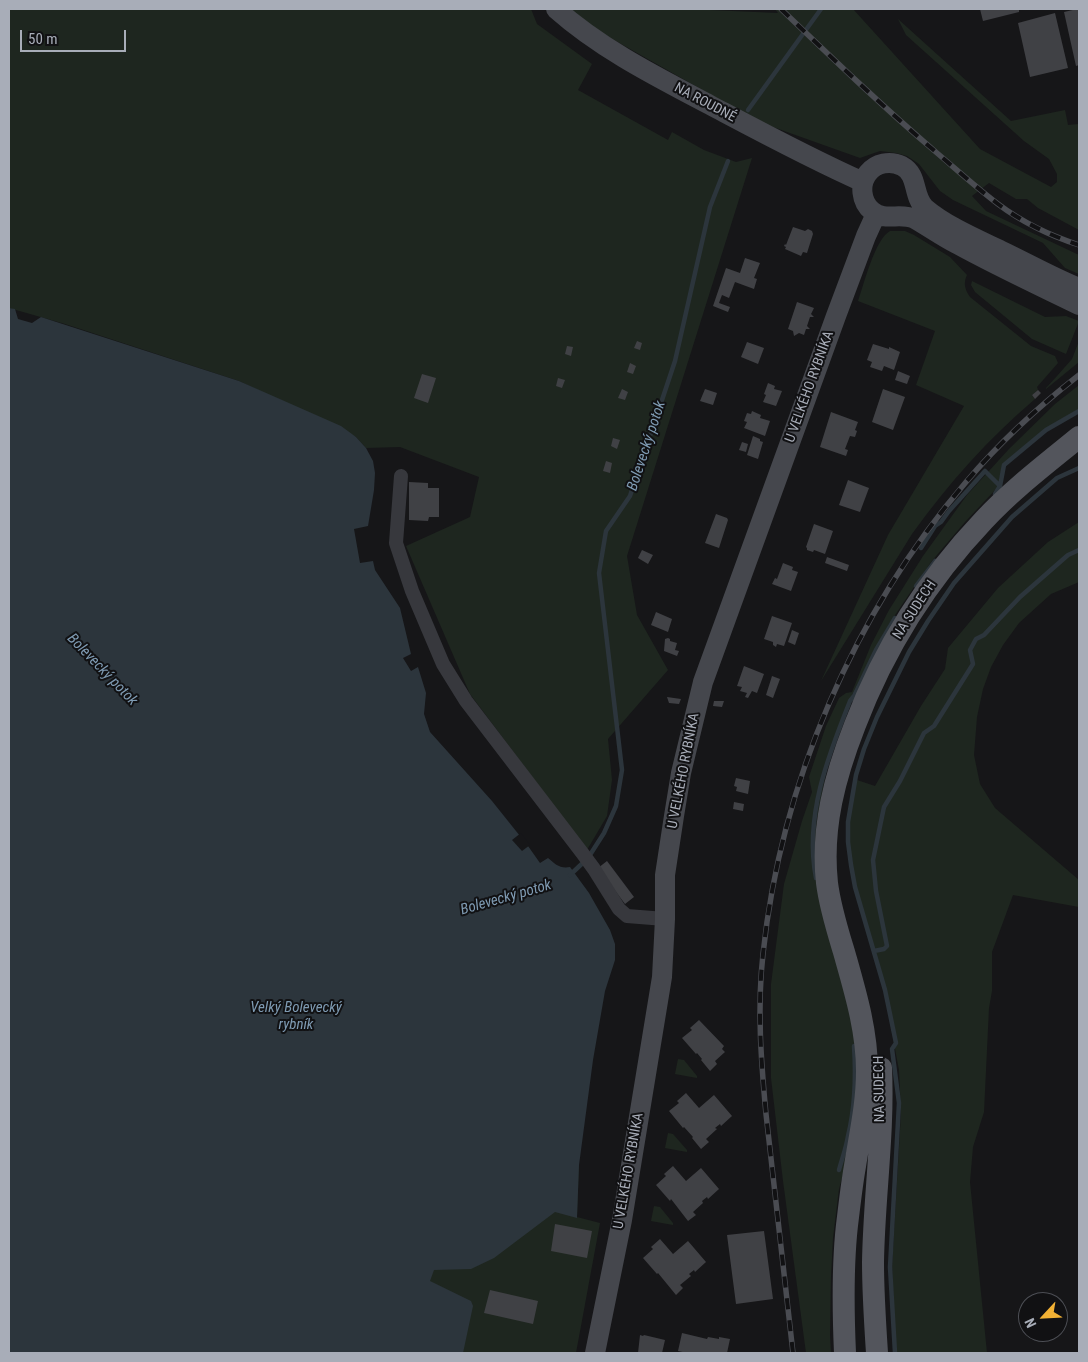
<!DOCTYPE html>
<meta charset="utf-8">
<style>
body{margin:0}
#map{position:relative;width:1088px;height:1362px;overflow:hidden;background:#161618;font-family:"Roboto Condensed",sans-serif}
canvas{display:block}
.frame{position:absolute;inset:0;border:10px solid #a8adb8;pointer-events:none}
.north{position:absolute;left:1018px;top:1292px;width:50px;height:50px;box-sizing:border-box;background:#111113;border:1px solid #4d4f55;border-radius:50%;rotate:245deg;font-size:14px;font-weight:700;line-height:20px;text-align:center;color:#a8adb8}
.north::after{content:'';display:block;margin:auto;width:18px;height:22px;background:#f2b134;clip-path:polygon(50% 0,100% 100%,50% 72%,0 100%)}
.scale{position:absolute;left:20px;top:30px;width:106px;height:22px;box-sizing:border-box;border:2px solid #a8adb8;border-top:0;padding-left:6px;font-size:15px;line-height:18px;white-space:nowrap;color:#a8adb8;-webkit-text-stroke:4px #111113;paint-order:stroke}
</style>
<div id="map">
<canvas width="1088" height="1362"></canvas>
<div class="frame"></div>
<div class="north">N</div>
<div class="scale">50 m</div>
</div>
<script>
const g = document.querySelector('canvas').getContext('2d');
g.lineJoin = 'round';
function fillPath(path, color) { g.fillStyle = color; g.fill(path, 'evenodd'); }
function stroke(path, color, width, dash) { g.strokeStyle = color; g.lineWidth = width; g.lineCap = dash ? 'butt' : 'round'; g.setLineDash(dash || []); g.stroke(path); }
function write(font, color, halo, rows, align = 'center') {
  g.font = font + ' "Roboto Condensed",sans-serif'; g.lineWidth = 4; g.setLineDash([]); g.textBaseline = 'middle'; g.strokeStyle = halo; g.fillStyle = color; for (const [text, x, y, turn = 0] of rows) {
    g.save(); g.translate(x, y); g.rotate((+turn || 0) * Math.PI / 180); g.textAlign = isNaN(turn) ? turn : align; if (halo) g.strokeText(text, 0, 0); g.fillText(text, 0, 0); g.restore();
  }
}
fillPath(new Path2D(`
 M9,9h522l6,15 55,40 -14,26 90,50 4,-8 32,18 32,12 16,-4 -125,398 10,59 31,55 -60,69 4,41 -5,36 -20,34 -117,-156 -64,-148 64,-29 9,-40 -79,-30 -34,1 -10,-11 -117,-56 -174,-57 -56,-16z
 M568,9h119l91,4 -3,-4h78l127,140 71,38 6,-5v-8l-8,-15 -25,-18 -118,-106 -8,-16 113,102 54,-11 3,15 11,-1v106l-41,-22 -11,-9h-11l-27,-16 -17,13 14,15 93,44v19l-14,-6 -22,-25 -90,-43 -13,-9 -21,-27 -12,-8 -11,-3 -16,-2 -20,7 -101,-36 -159,-90z
 M890,231h15l9,4 36,22 17,18c-4,8 -2,15 3,22l61,49 24,10 3,7 -21,24 1,3 -6,5 3,4c-47,40 -87,85 -123,135l-91,147 67,-146 76,-129 -48,-21 19,-54 -77,-30c6,-17 17,-62 32,-70z
 M972,281l73,36 21,-1 13,5 -13,33 -34,-15 -57,-47 -4,-7z
 M1079,341v21l-33,27v-1l11,-12 15,-17z
 M1079,385v24l-34,20 -42,35 -6,24 -32,34 -34,40 -42,62 -20,37 -17,34v6l-16,40 -10,32 -9,46 -1,12v23l32,141 11,74 -14,98 -6,22 -6,49 -2,39 -1,58 1,18h-25l-23,-172 -12,-103v-94l13,-100 18,-63 10,-29 -3,-15 17,-51 13,-28 7,-5 6,-1 19,-47 18,-35 34,-54 44,-61 42,-46 46,-45z
 M1079,522v60l-28,12 -32,29 -16,22 -12,22 -8,22 -6,28 -3,38 6,29 15,24 84,72v27l-66,-12 -21,57v39l-3,17 -5,104 -11,35 -3,35 17,171h-91l-4,-86 9,-154 -2,-43 -15,-79 -28,-100 -8,-50 2,-35 7,-26 18,6 46,-80 24,-37 3,-21 50,-60 50,-46z
 M678,1059l6,1 13,16v2l-22,-4z
 M668,1133l5,1 14,16v2l-22,-4z
 M579,1165l-2,52 23,6 -24,130h-216l25,-167z
 M654,1206l6,1 13,16v2l-22,-4z`), '#1e261f');
fillPath(new Path2D(`
 M9,308l6,1 3,10 14,4 9,-6 198,64 102,45 15,11 10,11 7,13 2,12 -1,17 -6,36 -14,3 6,34 13,-2 2,9 25,38 11,46 -8,4 8,13 7,-4 8,26 -2,21 6,18 62,69 36,45 12,17 8,-5c7,6 12,11 22,9l19,26 21,37 5,14v16l-10,31 -12,69 -14,105 -2,53 -22,-6 -61,46 -23,11 -37,1 -4,11 41,20 2,5 -10,47h-454z`), '#2c353c');
fillPath(new Path2D(`
 M521,833l9,12 -8,6 -10,-11z`), '#161618');
stroke(new Path2D(`
 M748,110l73,-101
 M995,494l5,-8 4,-21 42,-35 33,-19
 M921,548l14,-22 6,-4 8,-11 36,-40 15,15
 M916,586l19,-25
 M570,875l18,-17 16,-25 12,-27 6,-36 -23,-197 7,-42 24,-35 45,-135 35,-154 18,-46
 M816,878c-12,-61 12,-122 34,-177l4,-5 22,-46 19,-32
 M874,951l10,-2 3,-3 -11,-55 -3,-31 11,-53 16,-26 24,-48 10,-7 39,-62 -3,-14 6,-11 8,-4 36,-38 48,-42 11,-5
 M839,1170c3,-11 7,-22 9,-34 7,-29 8,-60 6,-90
 M895,1353l-5,-86 9,-164 -7,-54 4,-6 -11,-53 -30,-103 -4,-22 -3,-23v-20l8,-47 8,-26 13,-32 32,-65 19,-31 26,-38 58,-66 45,-39 22,-10`), '#2c353c', 4.5);
fillPath(new Path2D(`
 M980,9h39v3l-36,9z
 M1077,9h2v56l-3,1 -12,-54z
 M1055,13l13,55 -38,9 -12,-54z
 M793,227l12,4 3,-2 4,2 1,3 -6,19 -4,-1 -2,4 -16,-7 1,-2 -2,-1 1,-2 1,1z
 M745,258l15,5 -6,15 3,1 -3,10 -19,-7 -6,16 -7,-3 -3,8 11,4 -2,5 -15,-6 13,-38 14,5z
 M797,302l17,6 -3,6 3,3h-4l-3,9 3,3h-4l-2,6 -5,-2 -5,3 -1,-5 -5,-2z
 M637,341l5,2 -2,7 -6,-2z
 M747,342l17,6 -6,16 -17,-7z
 M873,344l16,5v-2l11,5 -6,18 -10,-4 -2,5 -12,-4 2,-5 -5,-2z
 M567,346l6,1 -2,9 -6,-2z
 M630,363l6,3 -3,8 -6,-2z
 M898,371l12,5 -3,8 -12,-4z
 M422,374l14,4 -8,25 -14,-5z
 M558,378l7,2 -3,8 -6,-2z
 M768,383l7,3 -1,3 8,2 -6,15 -13,-4 3,-7 -2,-1z
 M622,389l6,3 -3,8 -7,-2z
 M705,389l12,4 -4,12 -13,-4z
 M883,389l22,8 -12,33 -21,-8z
 M1038,390l3,3 -6,6 -3,-4z
 M752,411l9,4 -1,3 10,3 -5,15 -21,-8 3,-6 -3,-1 3,-8 4,1z
 M831,412l27,10 -3,8 2,1 -2,6 -5,-1 -5,13 3,1 -2,6 -26,-9z
 M753,436l7,3v2l3,1 -5,17 -11,-4z
 M613,438l7,2 -3,9 -6,-3z
 M742,442l6,2 -2,8 -7,-2z
 M606,461l6,2 -2,10 -7,-2z
 M848,480l21,8 -9,24 -21,-7z
 M409,482l19,1v5h11v29h-10l-1,4 -19,-1z
 M716,514l11,4 1,2 -9,28 -14,-5z
 M814,524l19,7 -8,23 -11,-4 -1,2 -6,-2v-2l-1,-1z
 M642,550l11,5 -5,9 -10,-6z
 M827,557l22,8 -2,6 -22,-8z
 M783,563l10,4 -1,3 6,2 -7,19 -19,-7 3,-6 2,1z
 M656,612l16,7 -4,13 -17,-7z
 M772,616l20,7 -8,23 -7,-2 -1,3 -3,-2v-3l-9,-3z
 M792,630l7,3 -4,12 -7,-3z
 M668,638l2,1v2l7,2 -2,7 4,1 -2,5 -13,-5 1,-12z
 M744,666l20,8 -7,19 -5,-2 -4,7 -3,-1 2,-4 -7,-2 2,-4 -5,-1z
 M772,676l8,3 -7,19 -7,-3z
 M667,697l14,2 -2,5 -10,-1z
 M714,701h10l-2,6 -9,-1z
 M736,778l14,3 -2,13 -12,-3 1,-4 -3,-1z
 M734,802l10,2 -1,7 -10,-2z
 M607,861l27,36 -9,7 -27,-36z
 M699,1020l25,26 -2,3 3,3 -10,9 2,3 -7,7 -9,-11 1,-1 -5,-6 -1,1 -14,-16 10,-8 -2,-2z
 M686,1093l13,15 15,-13 18,21 -11,10 -1,-2 -5,4 2,1 -11,10 3,3 -8,7 -9,-11 1,-1 -9,-10 -1,1 -14,-17 10,-8 -2,-2z
 M673,1166l13,15 15,-13 18,21 -11,10 -1,-2 -5,4 1,2 -10,9 3,3 -8,6 -17,-22 -1,2 -14,-16 10,-9 -2,-2z
 M555,1224l37,7 -5,27 -36,-7z
 M764,1231l9,68 -37,5 -9,-69z
 M660,1239l13,15 15,-13 18,21 -11,10 -1,-2 -5,4 2,2 -11,9 3,3 -7,7 -18,-22 -1,1 -14,-16 10,-9 -2,-2z
 M490,1290l48,11 -5,23 -49,-11z
 M682,1333l25,6 1,-2 11,2v-2l11,2 -3,14h-40l-9,-2z
 M640,1335l3,1 1,-1 21,5 -3,13h-24z`), '#404145');
stroke(new Path2D(`
 M401,476l-5,67 16,48 31,73 23,37 117,153 11,15 25,40 8,7 38,3`), '#37383d', 14);
stroke(new Path2D(`
 M556,9c45,40 101,68 154,96 51,27 101,54 153,77
 M1079,288c-25,-10 -50,-24 -75,-36 -25,-12 -58,-26 -79,-44 -13,-12 -6,-33 -23,-42 -12,-6 -26,-3 -34,7 -9,11 -7,29 4,38 13,11 28,1 43,8 14,8 28,18 42,25 40,22 81,41 122,61
 M595,1353l27,-133 40,-243 3,-58v-44l9,-59 7,-43 22,-91 133,-366 30,-80 10,-22`), '#45474d', 20);
stroke(new Path2D(`
 M845,1353c-2,-45 -3,-91 3,-136 2,-17 4,-34 7,-51 5,-32 12,-62 12,-95 0,-41 -12,-80 -23,-119 -7,-23 -14,-45 -17,-69 -6,-56 8,-107 28,-158 29,-76 73,-146 129,-205 29,-31 62,-56 95,-83
 M877,1353c-2,-30 -4,-61 -4,-91 1,-65 11,-129 8,-194`), '#53555c', 22);
const rail = new Path2D(`
 M781,9c51,49 102,98 156,144 20,17 40,35 61,51 24,18 53,32 81,41
 M793,1353l-27,-239c-5,-53 -9,-107 -3,-160 18,-171 91,-341 203,-472 34,-40 72,-75 113,-107`);
stroke(rail, '#4a4c52', 5.5);
stroke(rail, '#111113', 4, [11]);
write('14px', '#a8adb8', '#111113', [
 ["NA ROUDNÉ",705,103,28],
 ["U VELKÉHO RYBNÍKA",810,387,-70],
 ["NA SUDECH",915,610,-57],
 ["U VELKÉHO RYBNÍKA",684,771,-79],
 ["NA SUDECH",880,1089,-91],
 ["U VELKÉHO RYBNÍKA",629,1171,-80]
]);
write('italic 15px', '#7f9bb3', '#111113', [
 ["Bolevecký potok",647,446,-72],
 ["Bolevecký potok",102,670,46],
 ["Bolevecký potok",506,898,-16],
 ["Velký Bolevecký",296,1008],
 ["rybník",296,1025]
]);
</script>
